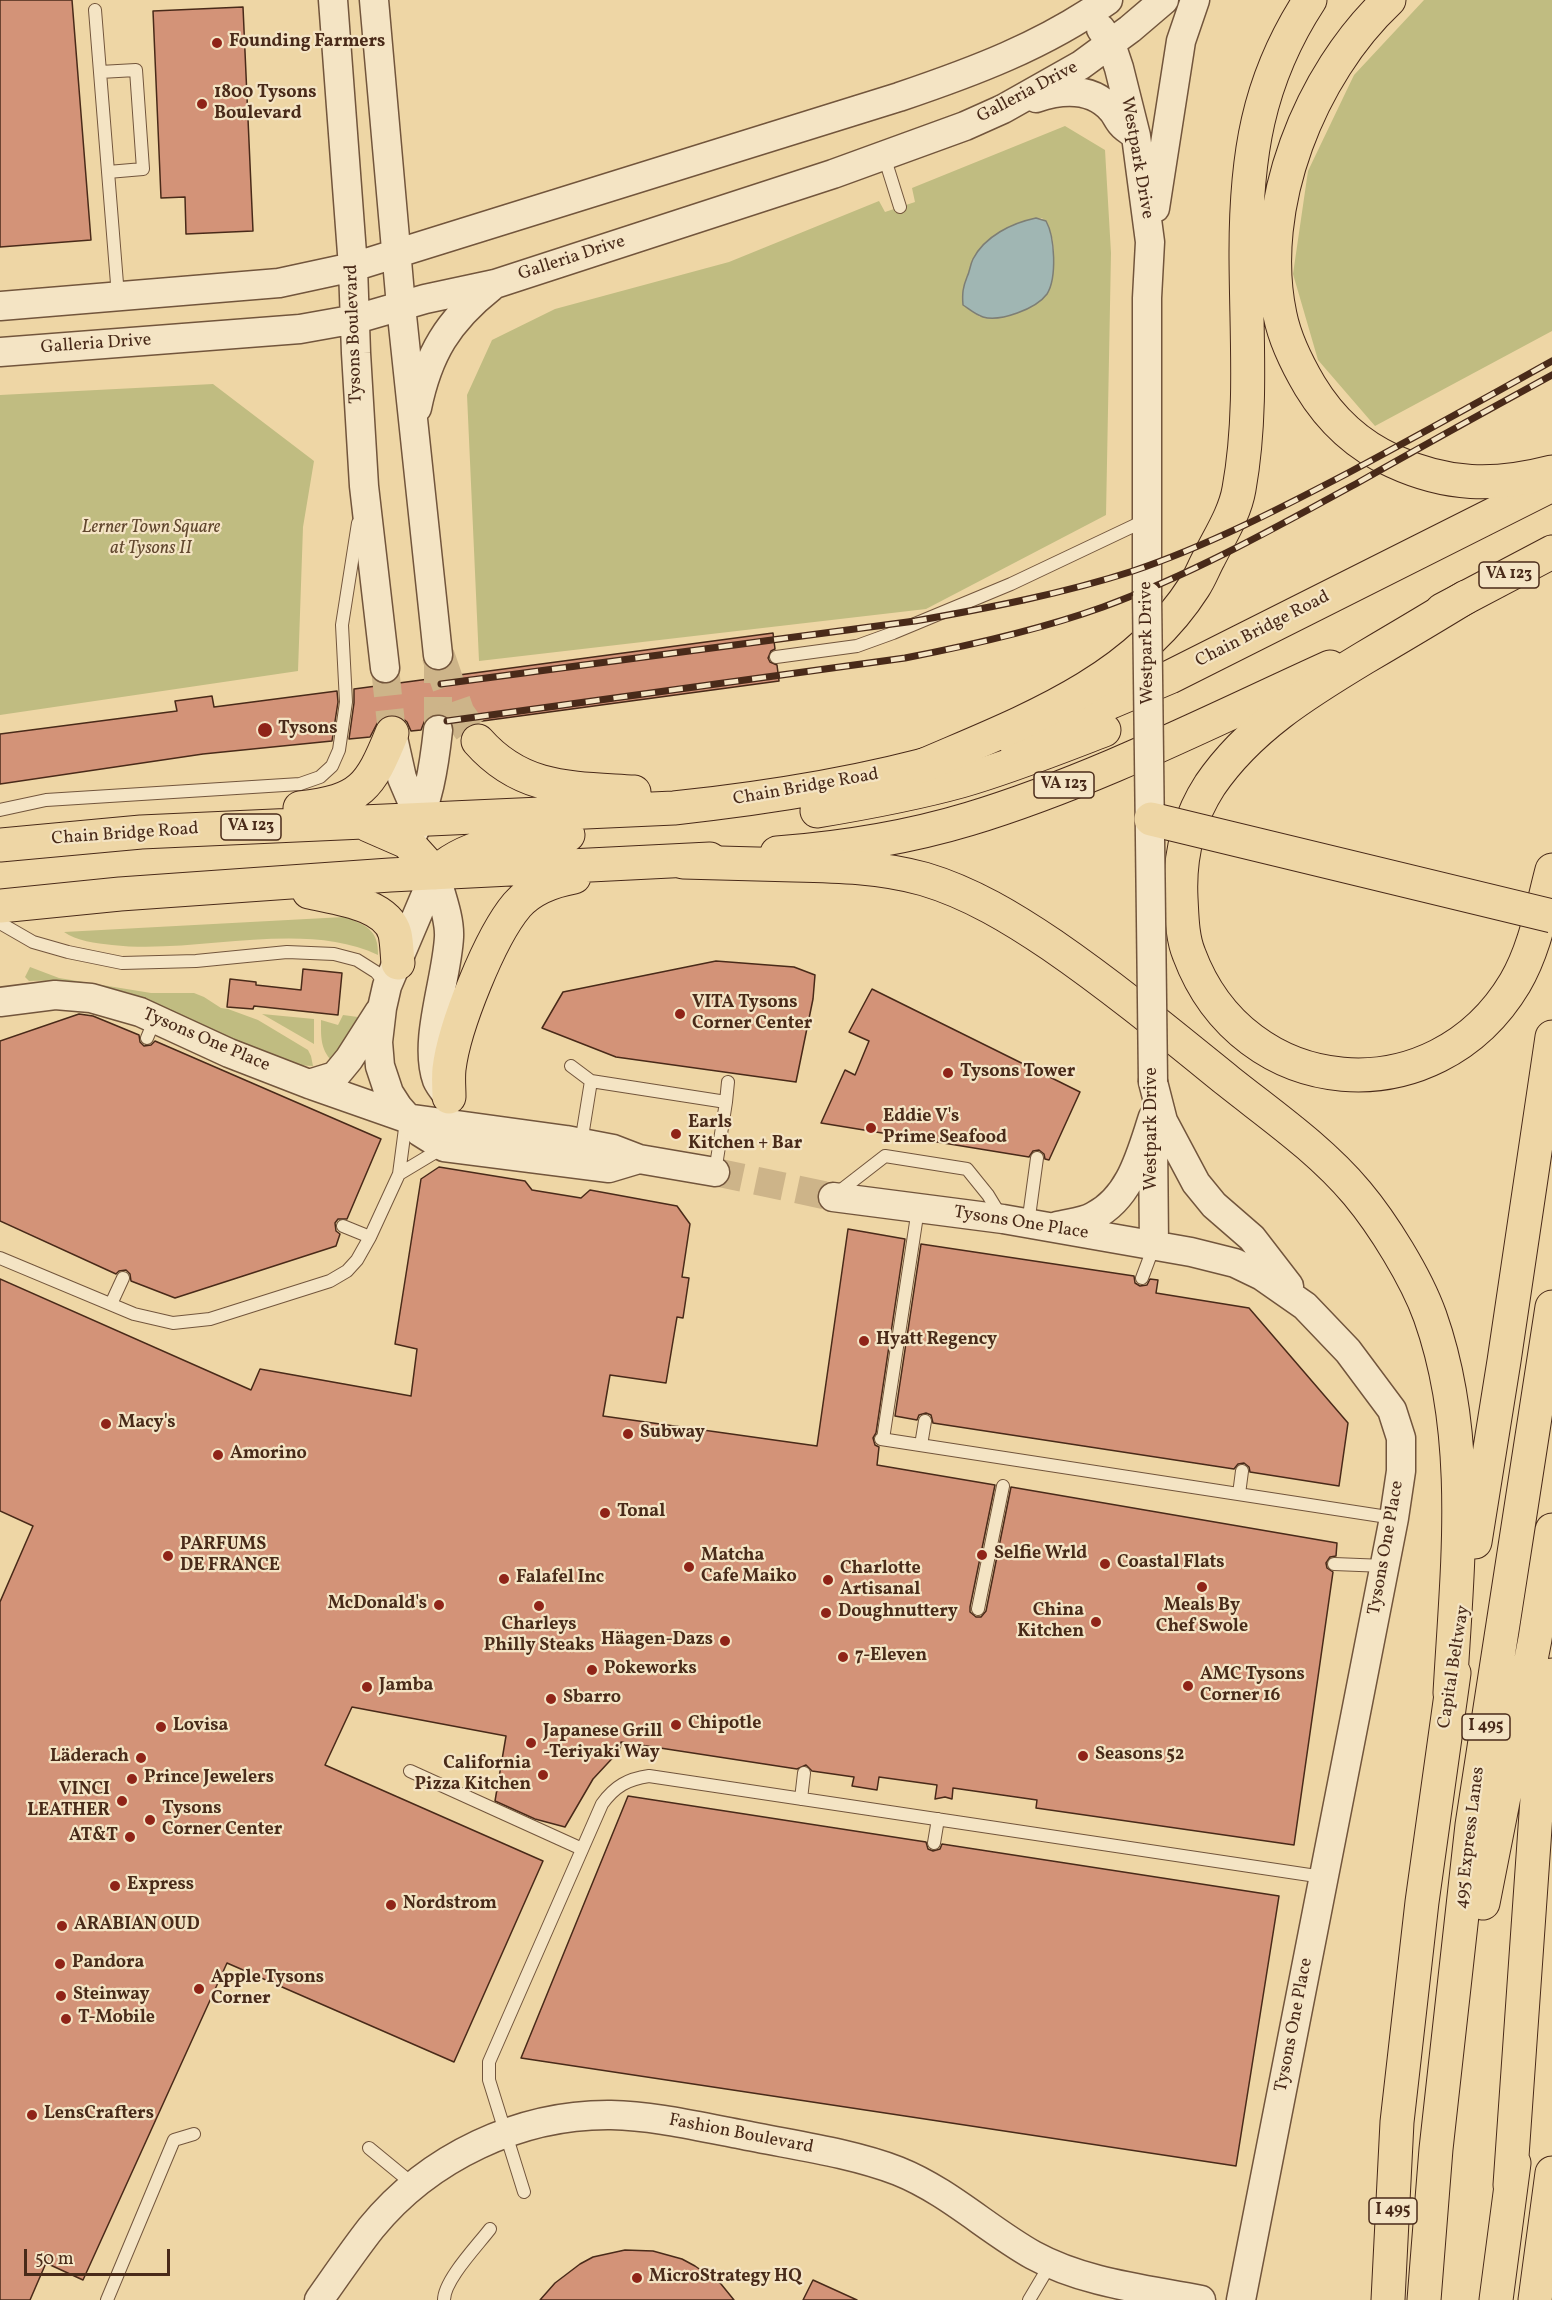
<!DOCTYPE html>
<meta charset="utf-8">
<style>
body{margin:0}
#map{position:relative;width:1552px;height:2300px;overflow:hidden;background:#eed6a5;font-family:Vollkorn,serif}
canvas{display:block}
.scale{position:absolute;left:24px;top:2249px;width:146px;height:27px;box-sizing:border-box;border:3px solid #492a19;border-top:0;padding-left:8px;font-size:18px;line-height:21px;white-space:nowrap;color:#492a19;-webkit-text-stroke:4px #f4e4c4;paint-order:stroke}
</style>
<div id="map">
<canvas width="1552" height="2300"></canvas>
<div class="scale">50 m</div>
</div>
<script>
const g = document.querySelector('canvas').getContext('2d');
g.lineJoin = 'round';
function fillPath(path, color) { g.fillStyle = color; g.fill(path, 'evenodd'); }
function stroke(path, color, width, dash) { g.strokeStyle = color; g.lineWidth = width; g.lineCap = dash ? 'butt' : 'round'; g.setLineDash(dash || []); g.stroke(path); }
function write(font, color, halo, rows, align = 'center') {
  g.font = font + ' Vollkorn,serif'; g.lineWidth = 4.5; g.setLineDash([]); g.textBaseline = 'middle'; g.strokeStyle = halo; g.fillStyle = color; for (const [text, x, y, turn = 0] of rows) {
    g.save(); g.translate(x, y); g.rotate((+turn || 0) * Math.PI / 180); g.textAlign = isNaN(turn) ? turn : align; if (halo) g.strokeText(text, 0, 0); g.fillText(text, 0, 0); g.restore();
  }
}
fillPath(new Path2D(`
 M1424,0h128v331l-177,95 -57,-66 -25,-86 15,-103 46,-96z
 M1065,126l40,24 6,103 -5,262 -180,94 -447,52 -12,-266 25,-55 63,-31 174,-47 150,-61 6,11 30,-10 -3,-14zM1042,218c17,18 13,51 6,74l-68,25 -17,-12c2,-50 28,-80 79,-87z
 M213,384l101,77 -11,66 -5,144 -298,44v-320z
 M344,917c21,7 35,13 34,38 -77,-36 -181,0 -266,-10 -16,-2 -36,-4 -48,-13z
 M30,967l29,11 92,15h43l10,4 17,11 7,1 30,11 50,30 3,6 2,10 -19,-1 -165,-72c-34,-10 -65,-13 -100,-12l-4,-4z
 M262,1014l52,5v25z
 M343,1015l15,2 -20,40 -6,4c-12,-12 -11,-26 -11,-41l17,5z`), '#c0bc81');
const water = new Path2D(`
 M1036,218l10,3c9,16 11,57 1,73 -11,15 -47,28 -64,23 -7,-2 -14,-8 -20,-12 -1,-12 0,-18 4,-28 3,-6 3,-12 6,-18 12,-23 39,-36 63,-41z`);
fillPath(water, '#a0b6b3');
stroke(water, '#7d7e75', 1.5);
const building = new Path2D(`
 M0,0h72l19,240 -91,7z
 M243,7l10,224 -67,3 -1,-37 -24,1 -8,-187z
 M773,633l2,16 -4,2 -3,7 2,4 7,3 2,16 -326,44 -5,-8 -9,-3 -7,1 -7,5 -4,10 -10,1 -4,-9 -7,-6 -11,-1 -9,3 -10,19 -21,2 5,-36v-14z
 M337,691l1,11 -6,39 -129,13 -203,30v-50l177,-23 -2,-10 37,-5 2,11z
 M716,961l78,6 21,8 -2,24 -17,83 -180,-25 -74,-29 21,-36z
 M303,969l39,4 -4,42 -84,-9 -1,3 -26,-2 3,-28 26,3v3l45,5z
 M872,989l208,103 -31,68 -4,-1 -1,-5 -5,-4 -6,1 -4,6 -208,-34 24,-53 10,5 14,-34 -20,-9z
 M79,1014l14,2 46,19 1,7 4,4 7,-1 4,-4 226,98 -34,80h-9l-3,4 1,8 4,3 -4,12 -161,52 -44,-17 -1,-7 -4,-4 -7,1 -3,3 -116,-53v-180z
 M439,1167l86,14 7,9 49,8 9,-8 87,16 13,18 -8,53 7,1 -6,40 -6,-1 -11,66 -56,-8 -7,41 214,30 31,-217 57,10 -29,194 -3,5 2,7 4,2 -2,18 118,20 -25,122v5l6,5h5l5,-6 25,-124 326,56 -1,13 -6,1 -4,6 1,5 6,4 -39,273 -258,-37 1,-8 -84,-12 -1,11 -7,-2 -10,2 2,-14 -58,-8 -2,13 -25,-4 2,-9 -42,-6 -6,-6 -9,4 -176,-27 -1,8 -27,29 -28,48 -30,-8 -40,-18 11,-65 -154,-29 -27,58 218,96 -89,201 -227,-99 -144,317 -37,-17 -16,37h-30v-698l33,-76 -33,-15v-232l251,111 9,-21 151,27 6,-47 -22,-5 26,-165z
 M921,1244l213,32 1,7 5,3 7,-1 3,-6 8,1 -2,13 93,15 99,115 -9,63 -89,-14 -1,-5 -5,-4 -6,1 -4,5 -301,-46 -2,-8 -5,-2 -7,2 -2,5 -22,-4z
 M628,1796l298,46 2,7 5,2 7,-2 2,-5 337,52 -43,270 -715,-108z
 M625,2250l28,1 29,8 13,7 26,18 13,16h-194l15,-17 25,-19 13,-7z
 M813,2280l44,20h-54z`);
fillPath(building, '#d39378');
stroke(building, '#492a19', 1.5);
stroke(new Path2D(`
 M438,655v75
 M385,668l7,65
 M715,1172l118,25`), '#cdb489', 28, [28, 14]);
stroke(new Path2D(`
 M438,655l20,58 20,28`), '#cdb489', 33, [33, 16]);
const service = new Path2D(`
 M95,10l23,286
 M100,72l36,-2 7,99 -35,3
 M884,156l16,51
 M776,657l81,-11 36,-13 118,-49 135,-64
 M0,810l46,-10 254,-16 20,-7 12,-11 7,-16 7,-48 -4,-77 16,-102
 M0,923l33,19 35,10 54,11 74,-2 91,-9 47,2 23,6 19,12 11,13
 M147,1038l8,-19
 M571,1066l20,15
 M726,1102l2,-20
 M581,1143l10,-62 135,21 -11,70
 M399,1174l45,-27
 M836,1194l49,-38 82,13 21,26 14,23
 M1028,1224l9,-66
 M343,1226l27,11
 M0,1258l134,56 39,9 37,-4 120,-38 17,-10 10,-11 13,-23 29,-63 7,-53
 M1142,1278l12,-32
 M111,1304l12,-26
 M881,1439l513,79
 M883,1439l35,-230
 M921,1445l4,-24
 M1239,1494l3,-23
 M1334,1564l51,2
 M978,1609l25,-123
 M410,1771l172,78
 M801,1799l3,-26
 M934,1843l4,-24
 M369,2148l45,37
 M524,2192l-35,-112v-18l113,-258c13,-18 26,-25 47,-28l674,101
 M107,2300l67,-160 20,-6
 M444,2300c0,-20 34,-55 46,-71
 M1029,2300l22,-37`);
const tertiary = new Path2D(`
 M333,0l20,267 3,86 8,133 21,182
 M374,0l27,306 37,349
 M1101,29l10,15 8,24 17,68 14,106 -3,56v298
 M1036,98c27,-9 56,-11 76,12 3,3 5,8 8,12 3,5 9,8 14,12
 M1155,208l26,-167 14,-41
 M0,306l279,-23 74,-16 546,-170c74,-25 144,-51 209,-97
 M0,352l300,-23 56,-10 69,-20 70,-15 338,-110 132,-48 38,-17 78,-44 49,-36 34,-29
 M417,408c11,-54 31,-87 74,-121
 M392,733l10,45 18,42
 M411,838c17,-33 23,-71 27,-108
 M435,873l-48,113 -5,22 -4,34 2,24 9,27 9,14 22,25 24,15 165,21 30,-9
 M435,873c5,20 15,44 14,64 -2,42 -26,104 -12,143 2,5 7,11 11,16
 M0,1002l55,-7 36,3 49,14 89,41 80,31 97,34 160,22 47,9 26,10 76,13
 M1153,1082l10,39 33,62 18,22 38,33 37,48
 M309,1084l26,-8 14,-17 30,-47
 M1153,1137l1,109
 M833,1197l170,22 188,33 44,11 27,13 43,30 43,45 44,59 9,28v33l-7,47 -153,782
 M1057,1226c12,-3 27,-4 37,-10 37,-19 47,-63 59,-99
 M319,2300c17,-24 34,-49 52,-72 58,-71 149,-114 240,-113 43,1 85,11 128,19 52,11 109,18 159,37 50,20 89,58 135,84 51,28 112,34 168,45`);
const primary = new Path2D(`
 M1442,610l110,-58
 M1013,739l67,-24 90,-38 382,-192
 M478,741c44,50 94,47 156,51
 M300,808c61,-7 70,-21 92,-75
 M817,811c48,-8 97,-17 144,-30 49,-14 96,-33 143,-51
 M368,825l39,17 28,31
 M0,845l141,-13 533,-24c93,-10 185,-24 275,-50
 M777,853c65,-5 129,-15 192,-34 125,-38 242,-98 361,-152
 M439,870c35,-30 84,-32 129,-35
 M309,892c25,6 78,11 86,42 2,9 2,20 3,29
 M0,906l120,-12 270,-19 320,-16
 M449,1097c0,-9 -1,-19 0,-28 5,-42 41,-132 68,-164 15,-17 35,-24 57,-28`);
const motorway = new Path2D(`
 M1389,0c-79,74 -132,207 -109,315 5,25 17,49 30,71 20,33 47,59 83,75 54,25 101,26 159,11
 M1466,597c-34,21 -68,41 -102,61 -58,35 -115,70 -154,127 -22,34 -31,73 -29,113 1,18 1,39 8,56 55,148 246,163 326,29 20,-34 27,-75 37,-113
 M922,766c99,-43 211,-83 272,-179 6,-9 10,-20 15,-29 11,-22 26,-45 30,-69 14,-77 7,-159 7,-237 0,-94 11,-171 64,-252
 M683,862c37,1 74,2 111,3 44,1 87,2 130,14 47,14 88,39 128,66 61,42 118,89 176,136 44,35 92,68 129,112 26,31 59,84 73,123 43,121 27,252 20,377
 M1475,1542l29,-181 48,-324
 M1483,1903l52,-264 17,-109
 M1510,2185l28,-400 14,-110
 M1388,2300l9,-178 25,-220 32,-229
 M1424,2300l12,-151 36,-324 80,-518
 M1496,2300l18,-137
 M1535,2300l17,-127`);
stroke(service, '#72553c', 14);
stroke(tertiary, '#72553c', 31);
stroke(primary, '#492a19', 35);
stroke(motorway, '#492a19', 35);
stroke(service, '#f4e4c4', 12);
stroke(tertiary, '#f4e4c4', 28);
stroke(primary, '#eed6a5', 33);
stroke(motorway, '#eed6a5', 33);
const rail = new Path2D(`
 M441,684l474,-63c73,-13 147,-27 218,-50 74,-25 146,-62 215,-98 69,-37 136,-74 204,-112
 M447,721l458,-63c67,-13 134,-28 198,-51 90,-33 174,-80 258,-126 63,-36 127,-71 191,-106`);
stroke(rail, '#492a19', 7);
stroke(rail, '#f4e4c4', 4.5, [14]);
const tertiaryBridge = new Path2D(`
 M1147,596l6,486`);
const motorwayBridge = new Path2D(`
 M1151,819l401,97`);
stroke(tertiaryBridge, '#72553c', 31, []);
stroke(motorwayBridge, '#492a19', 35, []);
stroke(tertiaryBridge, '#f4e4c4', 28);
stroke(motorwayBridge, '#eed6a5', 33);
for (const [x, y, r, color] of [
 [217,43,6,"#8f2418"],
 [202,104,6,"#8f2418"],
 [265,730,8,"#8f2418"],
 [680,1014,6,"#8f2418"],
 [948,1073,6,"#8f2418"],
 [871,1128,6,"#8f2418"],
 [676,1134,6,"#8f2418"],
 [864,1341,6,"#8f2418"],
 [106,1424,6,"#8f2418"],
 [628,1434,6,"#8f2418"],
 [218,1455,6,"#8f2418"],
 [605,1513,6,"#8f2418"],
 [982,1555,6,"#8f2418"],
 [168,1556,6,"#8f2418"],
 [1105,1564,6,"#8f2418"],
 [689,1567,6,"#8f2418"],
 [504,1579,6,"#8f2418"],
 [828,1580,6,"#8f2418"],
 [1202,1587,6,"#8f2418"],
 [439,1605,6,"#8f2418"],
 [539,1606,6,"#8f2418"],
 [826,1613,6,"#8f2418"],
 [1096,1622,6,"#8f2418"],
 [725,1641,6,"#8f2418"],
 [843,1657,6,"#8f2418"],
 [592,1670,6,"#8f2418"],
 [1188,1686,6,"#8f2418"],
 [367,1687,6,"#8f2418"],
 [551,1699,6,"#8f2418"],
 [676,1725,6,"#8f2418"],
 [161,1727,6,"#8f2418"],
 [531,1743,6,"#8f2418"],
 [1083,1756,6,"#8f2418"],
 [141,1758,6,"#8f2418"],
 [543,1775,6,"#8f2418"],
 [132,1779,6,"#8f2418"],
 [122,1801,6,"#8f2418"],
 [150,1820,6,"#8f2418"],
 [130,1837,6,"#8f2418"],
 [115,1886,6,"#8f2418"],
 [391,1905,6,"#8f2418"],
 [62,1926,6,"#8f2418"],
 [60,1964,6,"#8f2418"],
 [199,1989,6,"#8f2418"],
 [61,1996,6,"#8f2418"],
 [66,2019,6,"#8f2418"],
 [32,2115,6,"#8f2418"],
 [637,2278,6,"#8f2418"]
]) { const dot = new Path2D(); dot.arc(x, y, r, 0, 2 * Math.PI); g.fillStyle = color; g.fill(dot); stroke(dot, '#f4e4c4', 2); }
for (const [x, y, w] of [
 [1509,575,60],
 [1064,785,60],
 [251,827,60],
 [1486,1727,48],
 [1393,2211,48]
]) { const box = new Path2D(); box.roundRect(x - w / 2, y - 13, w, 26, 4.5); g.fillStyle = '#f4e4c4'; g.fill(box); stroke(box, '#492a19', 1.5); }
write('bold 16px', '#492a19', null, [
 ["VA 123",1509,575],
 ["VA 123",1064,785],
 ["VA 123",251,827],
 ["I 495",1486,1727],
 ["I 495",1393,2211]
]);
write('bold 18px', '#492a19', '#f4e4c4', [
 ["Founding Farmers",229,43],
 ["1800 Tysons",214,94],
 ["Boulevard",214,115],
 ["Tysons",278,730],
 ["VITA Tysons",692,1004],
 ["Corner Center",692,1025],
 ["Tysons Tower",960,1073],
 ["Eddie V's",883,1118],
 ["Prime Seafood",883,1139],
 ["Earls",688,1124],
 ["Kitchen + Bar",688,1145],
 ["Hyatt Regency",876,1341],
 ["Macy's",118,1424],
 ["Subway",640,1434],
 ["Amorino",230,1455],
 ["Tonal",617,1513],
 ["PARFUMS",180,1546],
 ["DE FRANCE",180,1567],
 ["Selfie Wrld",994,1555],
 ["Matcha",701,1557],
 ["Cafe Maiko",701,1578],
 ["Coastal Flats",1117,1564],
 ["Charlotte",840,1570],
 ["Artisanal",840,1591],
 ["Falafel Inc",516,1579],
 ["McDonald's",427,1605,"right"],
 ["Meals By",1202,1607,"center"],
 ["Chef Swole",1202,1628,"center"],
 ["China",1084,1612,"right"],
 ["Kitchen",1084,1633,"right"],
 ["Doughnuttery",838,1613],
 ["Charleys",539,1626,"center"],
 ["Philly Steaks",539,1647,"center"],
 ["Häagen-Dazs",713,1641,"right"],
 ["7-Eleven",855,1657],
 ["Pokeworks",604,1670],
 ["AMC Tysons",1200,1676],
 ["Corner 16",1200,1697],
 ["Jamba",379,1687],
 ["Sbarro",563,1699],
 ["Chipotle",688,1725],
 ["Lovisa",173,1727],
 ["Japanese Grill",543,1733],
 ["-Teriyaki Way",543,1754],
 ["Seasons 52",1095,1756],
 ["Läderach",129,1758,"right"],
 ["California",531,1765,"right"],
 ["Pizza Kitchen",531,1786,"right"],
 ["Prince Jewelers",144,1779],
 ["VINCI",110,1791,"right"],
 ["LEATHER",110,1812,"right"],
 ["Tysons",162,1810],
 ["Corner Center",162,1831],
 ["AT&T",118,1837,"right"],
 ["Express",127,1886],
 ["Nordstrom",403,1905],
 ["ARABIAN OUD",74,1926],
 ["Pandora",72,1964],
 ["Apple Tysons",211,1979],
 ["Corner",211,2000],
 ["Steinway",73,1996],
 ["T-Mobile",78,2019],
 ["LensCrafters",44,2115],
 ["MicroStrategy HQ",649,2278]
], 'left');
write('18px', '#492a19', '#f4e4c4', [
 ["Galleria Drive",1028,93,-28],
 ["Westpark Drive",1136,158,80],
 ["Galleria Drive",572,259,-18],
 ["Tysons Boulevard",355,334,-92],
 ["Galleria Drive",96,345,-4],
 ["Chain Bridge Road",1263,630,-27],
 ["Westpark Drive",1148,643,-91],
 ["Chain Bridge Road",806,788,-10],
 ["Chain Bridge Road",125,835,-4],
 ["Tysons One Place",206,1041,23],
 ["Westpark Drive",1153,1129,-90],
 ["Tysons One Place",1021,1224,9],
 ["Tysons One Place",1387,1548,-80],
 ["Capital Beltway",1455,1667,-81],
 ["495 Express Lanes",1471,1838,-83],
 ["Tysons One Place",1295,2025,-79],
 ["Fashion Boulevard",741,2135,11]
]);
write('italic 18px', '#61472e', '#f4e4c4', [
 ["Lerner Town Square",151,529],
 ["at Tysons II",151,550]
]);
</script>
